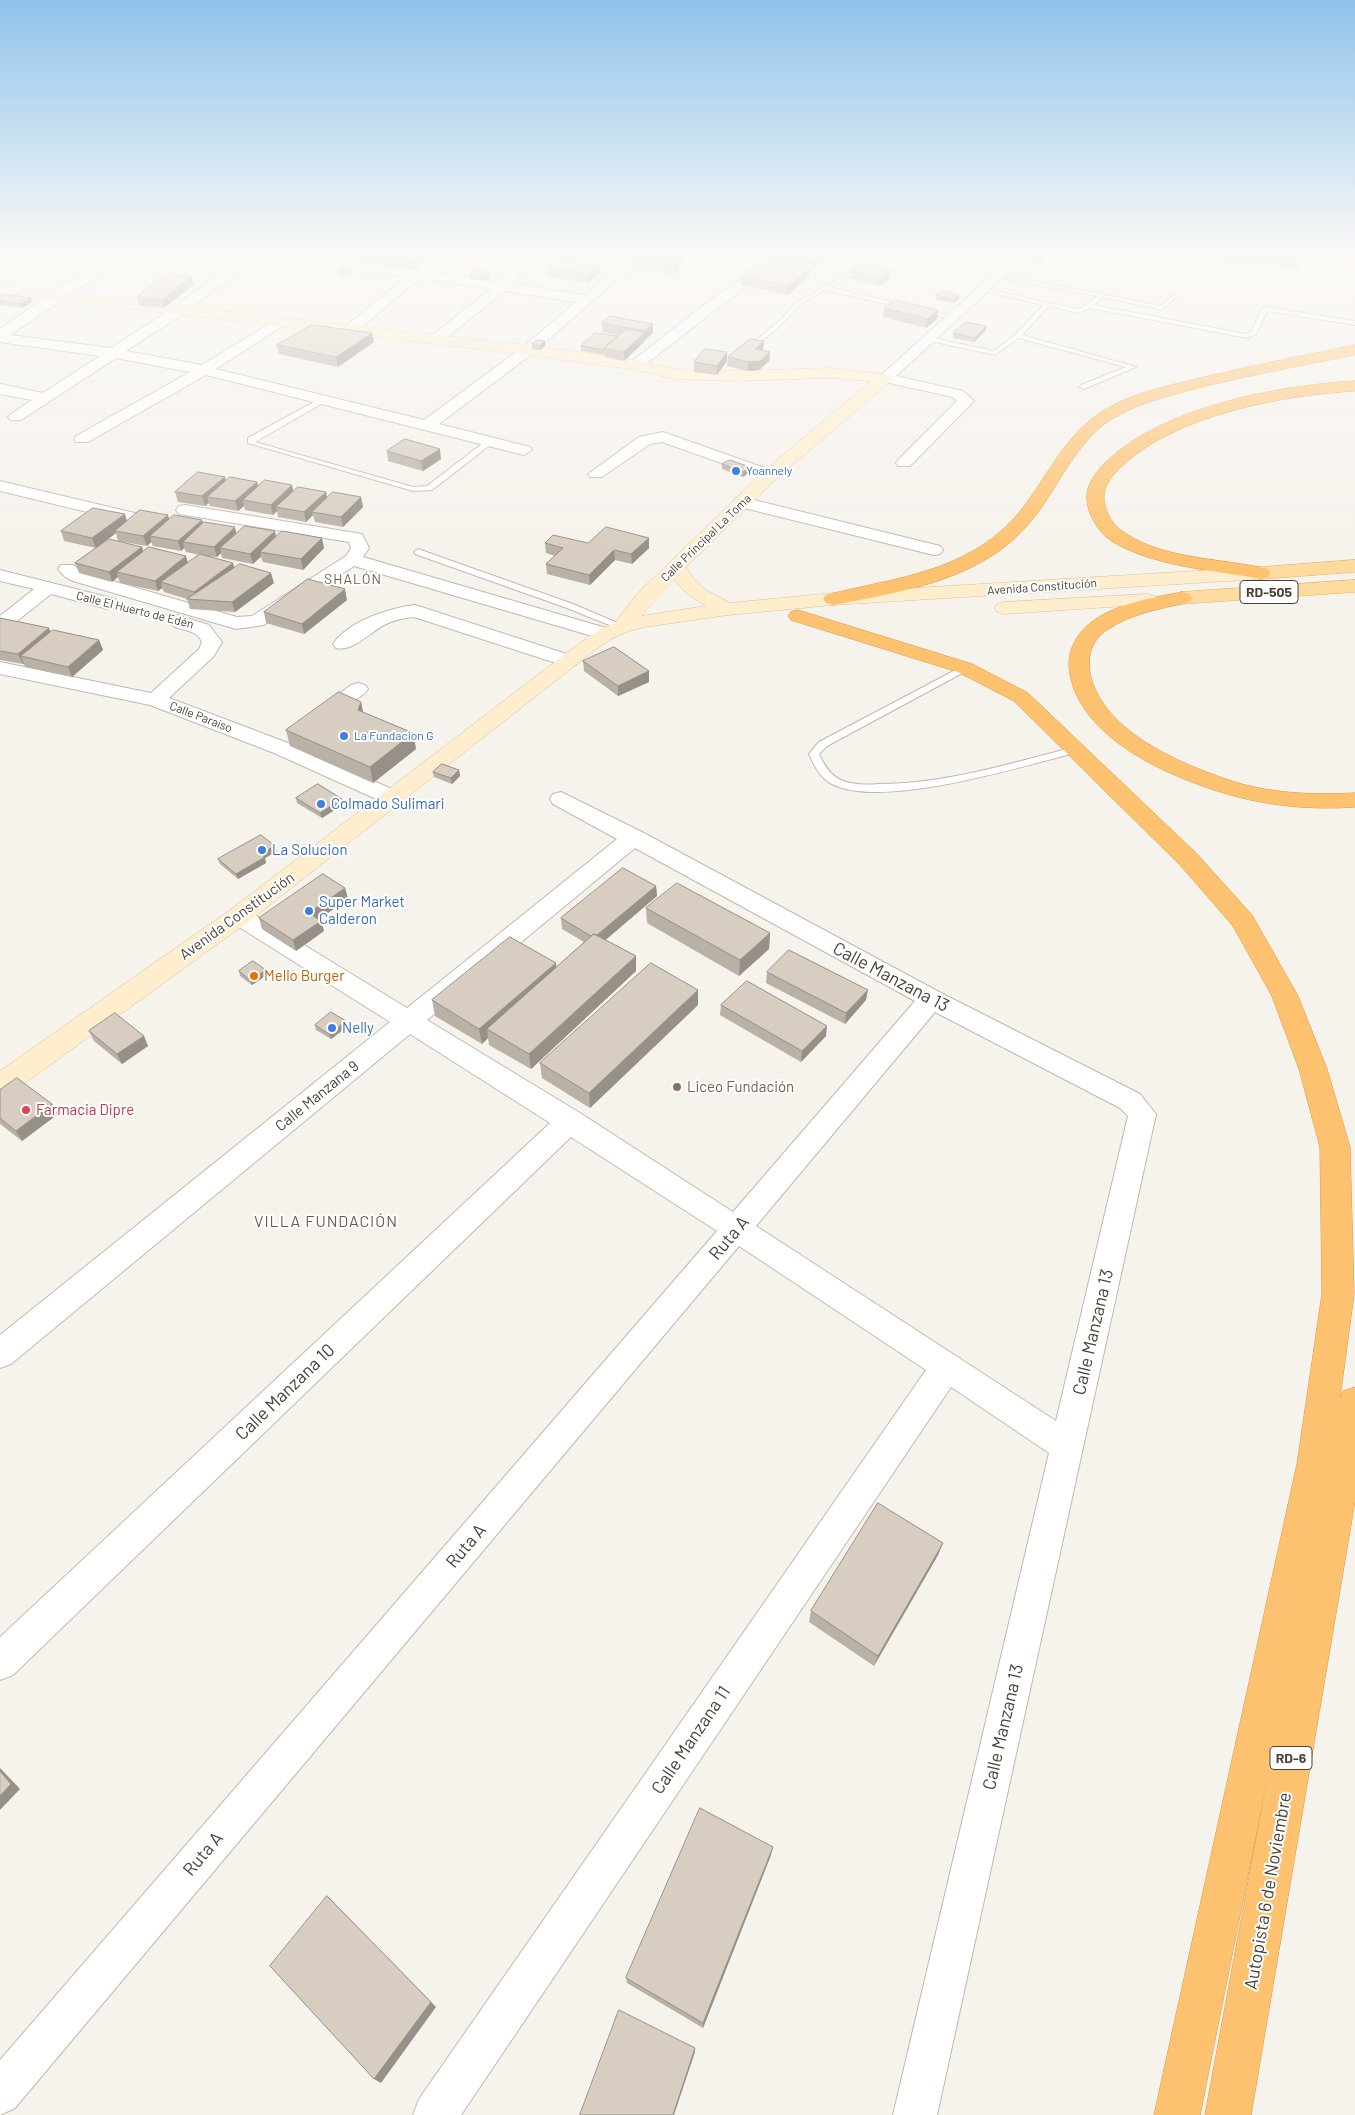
<!DOCTYPE html>
<meta charset="utf-8">
<style>
body{margin:0}
canvas{display:block;background:#f6f2ec}
</style>
<canvas width="1355" height="2115"></canvas>
<script>
const g = document.querySelector('canvas').getContext('2d');
g.lineJoin = 'round';
function stroke(path, color, width, dash) { g.strokeStyle = color; g.lineWidth = width; g.lineCap = dash ? 'butt' : 'round'; g.setLineDash(dash || []); g.stroke(path); }
function fillPath(path, color) { g.fillStyle = color; g.fill(path, 'evenodd'); }
function write(font, color, halo, rows, align = 'center') {
  g.font = font + ' Barlow,sans-serif'; g.lineWidth = 4; g.setLineDash([]); g.textBaseline = 'middle'; g.strokeStyle = halo; g.fillStyle = color; for (const [text, x, y, turn = 0] of rows) {
    g.save(); g.translate(x, y); g.rotate((+turn || 0) * Math.PI / 180); g.textAlign = isNaN(turn) ? turn : align; if (halo) g.strokeText(text, 0, 0); g.fillText(text, 0, 0); g.restore();
  }
}
const lane = new Path2D(`
 M976,256h11l27,7 -3,2z
 M865,265l2,3 -37,19 125,30 -3,2 -127,-29 -24,14 -19,20 -24,20h-4v-2l24,-20 19,-20z
 M1008,276l153,30 13,-12 2,3 -14,13 -59,-13 -9,8 152,29 5,-2 11,-23 3,-2 90,14v4l-88,-14 -11,23 -9,4 -157,-30 -12,5 -29,-7 -27,29 114,32 -52,22 -4,-2 1,-2 45,-18 -108,-29 -23,17 -69,-15v-2l2,-1 66,14 21,-16 28,-30 -62,-15v-2l97,21 4,-1 15,-12 -91,-17z
 M323,397l7,2 -75,43 158,45 14,-1 60,-46 7,2 -62,48 -19,1 -165,-48v-5z
 M418,549l155,55 54,23 -8,2 -52,-21 -152,-54 -1,-2z
 M965,665l3,1v4l-141,76 -8,8c5,11 11,21 22,26 11,5 26,5 38,4 67,0 132,-21 196,-37l4,1v4c-57,14 -196,58 -247,32 -12,-6 -18,-19 -23,-30l10,-12z`);
const street = new Path2D(`
 M0,256h9l-4,6 -5,1z
 M113,256h15l-118,79 101,13 62,-40 70,-52h43l129,14 16,-14h14l-17,16 71,10 22,-26h13l-22,28 73,11 45,-39h14l-111,97 -94,71 91,23 2,3 -8,5 -318,-80 -118,67h-12l-2,-3 2,-3 114,-64 -74,-14 -95,62h-10l-3,-3 3,-3 21,-14 -32,-6v-10l43,9 57,-37 -100,-14v-13l49,-34zM254,260l152,17 -61,50 -2,3 2,3h10l65,-55 71,11 -61,48 -2,3 2,3h10l65,-52 71,11 -53,45 -99,73 -208,-51 68,-44 2,-3 -2,-3 -5,-1 -77,47 -76,-14 57,-37z
 M776,256h14l-71,51 -78,61h-10l-2,-3 2,-3 78,-61z
 M1013,256h13l-130,120 67,15 11,10 -64,65h-12l-2,-3 2,-3 59,-59 -4,-4 -73,-16 -2,-3z
 M663,432l113,40 2,3 -2,3h-12l-102,-36 -12,2 -48,33h-12l-2,-3 51,-37z
 M0,481l143,34 3,4 -3,4 -6,1 -137,-33z
 M742,497l198,49 3,4 -3,4 -6,1 -198,-49 -2,-4 2,-4z
 M185,505l177,29 7,14 -6,9 250,73 3,4 -3,4h-14l-245,-72 -90,59 -28,4 -163,-48 -8,-4 -7,-8 3,-4h12l12,8 152,44 15,-1 94,-60 5,-8 -2,-6 -170,-28 -3,-4 3,-4z
 M0,570l115,29 2,4 -2,4 -7,2 -57,-15 -44,35 -7,2v-15l34,-27 -34,-8z
 M415,605l161,52 3,4 -3,4h-14l-148,-48c-11,1 -20,3 -30,8 -15,8 -31,27 -48,23l-3,-4c16,-23 56,-36 82,-39z
 M177,615l32,10 13,17 -8,14 -45,42 119,45 113,50 3,5 -3,5 -8,2 -8,-2 -111,-50 -124,-48 -150,-31v-12l151,31 48,-44 3,-7c-7,-16 -26,-9 -34,-21l2,-4z
 M358,683l7,2 3,4 -3,4 -39,29 -7,2 -7,-2 -3,-4 3,-4 39,-29z
 M561,792l81,40 299,161 199,101 16,20 -219,1001h-44l156,-662 -98,-66 -490,728h-48l6,-16 507,-729 -187,-124 -724,862 -15,7v-55l717,-829 -146,-94 -558,538 -13,5v-43l550,-514 -140,-89 -399,330 -11,4v-33l390,-313 -159,-100 -4,-6 4,-6 8,-2 8,2 160,98 210,-169 -64,-35 -3,-5 3,-5zM635,848l280,153 -182,211 -153,-99 -153,-93zM935,1012l185,96 8,8 -72,305 -300,-195z`);
const secondary = new Path2D(`
 M0,286l528,59 108,15 38,9 58,2 98,-3 61,7 2,3 -2,3 -115,98 -90,88 7,11 13,12 24,13 103,-10 428,-26 7,2 2,4 -2,4 -7,2 -428,26 -105,10 -83,12 -16,4 -16,7 -22,15 -343,269 -238,172 -10,3v-26l230,-161 347,-265 22,-15 16,-7 22,-29 127,-123 107,-90 -41,-3 -98,3 -58,-2 -38,-9 -108,-15 -528,-61zM674,579l12,14 20,13 -65,10z
 M1148,594l7,2 3,4 -3,4 -151,10 -7,-2 -3,-4 3,-4 7,-2z`);
const primary = new Path2D(`
 M1355,560v12l-93,7 -7,-2 -2,-4 2,-4 7,-2z
 M1355,580v12l-173,12 -7,-2 -3,-4 3,-4 7,-2z`);
const highway = new Path2D(`
 M1355,345v10c-47,9 -94,18 -141,29 -35,9 -73,17 -104,36 -33,22 -51,64 -74,95 -48,64 -130,76 -203,90l-7,-2 -3,-4 3,-4c72,-18 146,-23 196,-86 24,-31 42,-71 75,-94 28,-20 66,-28 99,-36 53,-13 106,-23 159,-34z
 M1355,381v10c-71,4 -181,24 -234,76 -8,8 -16,16 -17,28 -1,15 9,31 21,38 40,27 97,25 143,36l2,4 -2,4 -7,2c-47,-9 -104,-12 -146,-36 -15,-8 -27,-27 -28,-43 -2,-15 10,-29 20,-39 56,-54 173,-76 248,-80z
 M1182,592l7,2 3,4 -3,4c-28,7 -58,11 -82,28 -15,10 -20,25 -17,43 12,60 95,93 148,110 38,11 79,12 117,10v14c-45,3 -88,-1 -131,-14 -57,-17 -143,-55 -154,-119 -4,-21 5,-40 23,-53 25,-18 59,-23 89,-29z
 M798,610l174,54 56,29 169,161 55,61 46,81 29,73 23,78 4,147 -14,104 3,-7 12,-4v114l-104,614h-46l62,-335 -67,335h-46l143,-651 25,-170 -2,-147 -21,-78 -27,-73 -39,-70 -52,-60 -167,-165 -56,-29 -167,-52 -3,-4 3,-4z`);
stroke(lane, '#c1b9ae', 2);
stroke(street, '#c1b9ae', 2);
stroke(secondary, '#d5c19c', 1);
stroke(primary, '#e4b66c', 1);
stroke(highway, '#dd963e', 1);
fillPath(lane, '#fff');
fillPath(street, '#fff');
fillPath(secondary, '#feeecd');
fillPath(primary, '#fdda9d');
fillPath(highway, '#fdc270');
fillPath(new Path2D(`
 M359,256h73l-21,14 -27,-4 -1,-2 -1,1 -22,-3z
 M682,256v9l-7,9 -43,-5v-9z
 M779,256l45,4 -12,11 -3,-1v6l-21,19 -47,-10v-9l37,-13z
 M988,256h16l-3,2z
 M1032,256l10,6 -3,3 -10,-2v-4z
 M1191,256h108v8l-1,4 -108,-11z
 M600,263v9l-12,11 -40,-6v-9z
 M344,268l8,5 -4,3 -8,-1v-4z
 M851,270l39,9 -11,7 -29,-8z
 M489,272l1,5 -7,4 -13,-2v-4z
 M191,276l2,9 -29,23 -25,-2 -2,-9z
 M936,295h23v4l-5,4 -18,-3z
 M0,297l31,1 1,4 -10,6 -22,-3z
 M884,308l54,2 -1,9 -11,9 -43,-11z
 M602,323l51,1v9l-8,7v1l-21,20 -19,-4v-2l-24,-4v-5l37,-10 1,-1 -17,-3z
 M986,330l-12,12 -21,-4v-5z
 M545,341v5l-5,4 -8,-1v-5z
 M374,342l-36,25 -59,-13 -2,-9z
 M763,350l7,2 -1,9 -10,9 -11,1 -21,-5 1,-9z
 M727,361l-10,14 -23,-3v-10z
 M387,451l54,8 -18,12 -35,-10z
 M722,464l28,8 -7,5 -21,-8z
 M225,477l1,4 31,1 1,4 34,-1 1,6 33,1 1,6 34,-1 2,10 -20,20 -28,-5 -2,-7 -7,7 -28,-5 -1,-6 -4,4 -28,-5 -1,-4 -6,5 -28,-5 -1,-3 -4,3 -27,-4 -3,-10z
 M168,515l1,4 33,1 1,3 33,10 40,3 48,12 -21,22 -40,-8 -2,-5 -8,7 -31,-6 -1,-5 -4,4 -11,-1 68,27 -39,29 -45,-3 -3,-10 -23,-7 -2,-4 -4,3 -38,-8 -2,-6 -6,5 -33,-9 -4,-10 21,-15 -32,-7 -3,-10zM116,533l2,8 29,5 4,-4 2,4 28,5 3,-3 2,4 14,3 -12,8 -45,-11 -1,-5 -43,-1z
 M649,538v10l-17,16 -17,-4 -25,25 -43,-11 -1,-10 9,-8 -9,-3 -1,-10h43z
 M347,600l-43,34 -38,-11 -2,-11z
 M0,618l50,14 49,8 4,10 -31,27 -47,-10 -1,-3h-1l-23,-4z
 M583,661l66,10v11l-31,14 -34,-25z
 M361,702l2,10 50,21 3,16 -43,34 -83,-37 -4,-16z
 M459,770l1,6 -8,8 -18,-7 -1,-5z
 M296,798l48,6 -22,14 -25,-15z
 M275,846l2,5 -12,7 1,5 -28,16 -18,-15 -2,-5z
 M656,886l1,10 -52,44 31,16v15l-105,98 -42,-24 -1,-7 -6,6 -47,-28 -3,-16 125,-33 27,-25 -22,-13 -1,-11z
 M345,888l3,11 -29,20 2,2 3,10 -28,20 -34,-22 -3,-11z
 M646,908l124,25 -1,16 -30,27 -92,-53z
 M239,971l28,4 -15,10 -12,-9z
 M767,972l99,28 -21,24 -79,-41z
 M698,1005l-108,103 -48,-30 -2,-15z
 M721,1005l105,31 -25,26 -81,-47z
 M315,1025l32,2 -16,12 -15,-9z
 M89,1031l55,5 4,10 -26,18 -28,-23z
 M0,1090l52,14 6,10 -36,27 -22,-17z
 M943,1543l-5,12 -64,111 -65,-44 2,-11z
 M771,1855l-68,173 -76,-45 -1,-5z`), '#b9b0a6');
fillPath(new Path2D(`
 M382,256h13l-13,1 1,7 -1,1 -1,-8z
 M419,256h13l-21,14 -1,-8z
 M682,256v9l-7,9v-9z
 M819,256h5v4l-12,11v-9z
 M1042,258v4l-3,3 1,-5z
 M600,263v9l-12,11v-9z
 M810,268l-1,8 -21,19 1,-9z
 M351,269l1,4 -4,3v-4z
 M891,270l-1,9 -11,7 1,-9z
 M489,272l1,5 -7,4v-4z
 M191,276l2,9 -29,23 -2,-8z
 M959,295v4l-5,4v-4z
 M31,298l1,4 -10,6 -2,-4z
 M938,310l-1,9 -11,9 1,-9z
 M653,324v9l-8,7v-9z
 M986,326v4l-12,12 1,-4z
 M645,332v9l-21,20v-9z
 M372,333l2,9 -36,25 -2,-10z
 M545,341v5l-5,4v-4z
 M764,341l-1,9 -8,-1z
 M727,352v9l-10,14v-9z
 M770,352l-1,9 -10,9 -11,1v-9z
 M440,449l1,10 -18,12 -2,-10z
 M750,467v5l-7,5v-5z
 M225,477l2,10 -20,10 2,6 -4,3 -3,-10z
 M257,482l3,10 -17,8 1,6 -6,5 -3,-10z
 M292,485l2,10 -18,12 1,4 -4,4 -2,-10z
 M326,492l2,9 -16,11 1,3 -7,7 -2,-10z
 M361,497l2,10 -20,20 -2,-10z
 M125,514l3,10 -13,7 1,2 -20,15 -4,-10z
 M168,515l3,10 -21,11 1,6 -4,4 -4,-10z
 M202,520l3,10 -22,12 1,6 -3,3 -3,-10z
 M235,527l2,10 -17,11 1,5 -4,4 -3,-10z
 M275,531l2,10 -17,11 1,4 -8,8 -3,-10z
 M322,538l2,10 -21,22 -2,-11z
 M649,538v10l-17,16 -1,-10z
 M142,547l3,11 -28,14 1,5 -6,5 -3,-10z
 M614,550l1,10 -25,25 -1,-10z
 M186,556l3,10 -28,16 1,6 -4,3 -3,-10z
 M233,563l3,11 -40,25 -2,-7z
 M271,573l3,10 -39,29 -3,-10z
 M345,589l2,11 -43,34 -2,-10z
 M49,628l4,10 -32,18 3,8h-1l-5,-10z
 M99,640l4,10 -31,27 -4,-10z
 M649,671v11l-31,14v-10z
 M361,702l3,15 -6,-7z
 M413,733l3,16 -43,34 -3,-16z
 M459,770l1,6 -8,8 -1,-6z
 M342,799l2,5 -22,14 -2,-5z
 M275,846l2,5 -12,7 1,5 -28,16 -2,-5 24,-20z
 M656,886l1,10 -62,53 -1,-11z
 M345,888l3,11 -36,25 -3,-11z
 M321,921l3,10 -28,20 -3,-11z
 M770,933l-1,16 -30,27 1,-16z
 M636,956v15l-105,98 -2,-15z
 M556,963l2,16 -71,50 1,9 -6,6 -3,-15z
 M266,970l1,5 -15,10 -2,-5z
 M698,990v15l-108,103 -1,-15z
 M868,990l-2,10 -21,24 1,-11z
 M346,1021l1,6 -16,12 -2,-5z
 M827,1026l-1,10 -25,26 1,-11z
 M144,1036l4,10 -26,18 -5,-10z
 M52,1104l6,10 -36,27 -6,-10z
 M943,1543l-5,12 -64,111 4,-10z
 M0,1768l20,21 -20,21z
 M773,1847l-2,8 -68,173v-5z
 M327,1896l109,111 -55,76 -7,-4z
 M695,2048v4l-21,63h-1z`), '#969087');
const building = new Path2D(`
 M385,256h34l-9,6 -28,-5z
 M636,256h46l-7,9 -43,-5z
 M779,256h40l-7,6z
 M1033,256l9,2 -2,2 -11,-1z
 M1220,256h79v8z
 M560,258l40,5 -12,11 -40,-6z
 M766,260l44,8 -21,18 -48,-10z
 M862,263l29,7 -11,7 -29,-7z
 M344,268l7,1 -3,3 -8,-1z
 M476,270l13,2 -6,5 -13,-2z
 M166,274l25,2 -29,24 -25,-3z
 M941,291l18,4 -5,4 -18,-4z
 M6,294l25,4 -11,6 -20,-4v-3z
 M895,300l43,10 -11,9 -43,-11z
 M610,316l43,8 -8,7 -43,-8z
 M966,322l20,4 -11,12 -22,-5z
 M312,325l60,8 -36,24 -59,-12z
 M626,329l19,3 -21,20 -20,-4z
 M595,333l23,3 -14,12v2l-23,-4z
 M750,339l14,2 -9,8 15,3 -10,9 -12,1 -20,-5z
 M537,340l8,1 -5,5 -8,-2z
 M705,349l22,3 -10,14 -23,-4z
 M405,439l35,10 -19,12 -34,-10z
 M730,460l20,7 -7,5 -21,-8z
 M198,472l27,5 -23,19 -27,-4z
 M230,477l27,5 -22,19 -28,-4z
 M265,480l27,5 -21,20 -28,-5z
 M298,487l28,5 -22,20 -28,-5z
 M333,492l28,5 -20,20 -29,-5z
 M93,508l32,6 -33,24 -31,-7z
 M140,510l28,5 -25,21 -28,-5z
 M174,515l28,5 -24,21 -28,-5z
 M204,522l31,5 -21,20 -31,-5z
 M245,526l30,5 -25,23 -30,-6z
 M606,527l43,11 -18,16 -17,-4 -25,25 -43,-11 17,-16 -18,-5 8,-8 35,8z
 M282,531l40,7 -21,21 -41,-7z
 M109,539l33,8 -33,25 -34,-9z
 M149,547l37,9 -31,25 -38,-9z
 M200,554l33,9 -39,29 -33,-10z
 M240,564l31,9 -39,29 -45,-3z
 M308,579l37,10 -43,35 -38,-12z
 M0,618l49,10 -31,26 -18,-3z
 M53,630l46,10 -31,27 -47,-11z
 M614,647l35,24 -31,15 -35,-25z
 M339,692l22,10 -3,8 55,23 -43,34 -84,-37z
 M442,764l17,6 -8,8 -18,-6z
 M318,784l24,15 -22,14 -24,-15z
 M261,835l14,11 -15,8 5,3 -29,17 -18,-15z
 M623,868l33,18 -59,49 -3,-1 -3,2 -30,-18z
 M323,874l22,14 -36,25 12,8 -28,19 -34,-22z
 M677,883l93,50 -30,27 -94,-52z
 M594,934l42,22 -107,98 -42,-25z
 M510,937l46,26 -77,66 -47,-29z
 M789,950l79,40 -22,23 -79,-41z
 M253,961l13,9 -16,10 -11,-9z
 M651,963l47,27 -109,103 -49,-30z
 M747,981l80,45 -25,25 -81,-46z
 M331,1012l15,9 -17,13 -14,-9z
 M115,1013l29,23 -27,18 -28,-23z
 M17,1078l35,26 -36,27 -16,-13v-28z
 M878,1503l65,40 -65,113 -67,-45z
 M0,1771l11,13 -11,12z
 M700,1808l73,39 -70,176 -77,-45z
 M327,1896l104,106 -57,77 -104,-113z
 M619,2010l76,38 -22,67h-93z`);
fillPath(building, '#d7cdc1');
stroke(building, '#969087', 1);
const sky = g.createLinearGradient(0, 0, 0, 552);
sky.addColorStop(0, '#8fc3ec');
sky.addColorStop(0.46, '#fbf9f6');
sky.addColorStop(1, '#fbf9f600');
g.fillStyle = sky;
g.fillRect(0, 0, 1355, 552);
for (const [x, y, r, color] of [
 [736,471,5,"#3f7fe0"],
 [344,736,5,"#3f7fe0"],
 [321,804,5,"#3f7fe0"],
 [262,850,5,"#3f7fe0"],
 [309,911,5,"#3f7fe0"],
 [254,976,5,"#e8710a"],
 [332,1028,5,"#3f7fe0"],
 [677,1087,5,"#8d6e63"],
 [26,1110,5,"#e0444e"]
]) { const dot = new Path2D(); dot.arc(x, y, r, 0, 2 * Math.PI); g.fillStyle = color; g.fill(dot); stroke(dot, '#fff', 2); }
write('12px', '#366cbe', '#fff', [
 ["Yoannely",746,471],
 ["La Fundacion G",354,736]
], 'left');
write('12px', '#4a4239', '#fff', [
 ["Calle Principal La Toma",706,538,-44],
 ["Avenida Constitución",1042,587,-4],
 ["Calle El Huerto de Edén",135,610,14],
 ["Calle Paraíso",201,717,21]
]);
g.letterSpacing = '1px';
write('14px', '#6d5f50', '#fff', [
 ["SHALÓN",353,579]
]);
g.letterSpacing = '0px';
for (const [x, y, w] of [
 [1269,592,58],
 [1291,1758,42]
]) { const box = new Path2D(); box.roundRect(x - w / 2, y - 11.5, w, 23, 4); g.fillStyle = '#fff'; g.fill(box); stroke(box, '#4a4239', 1); }
write('bold 14px', '#4a4239', null, [
 ["RD-505",1269,592],
 ["RD-6",1291,1758]
]);
write('15px', '#366cbe', '#fff', [
 ["Colmado Sulimari",331,804],
 ["La Solucion",272,850],
 ["Super Market",319,902],
 ["Calderon",319,919],
 ["Nelly",342,1028]
], 'left');
write('15px', '#4a4239', '#fff', [
 ["Avenida Constitución",237,916,-36],
 ["Calle Manzana 9",317,1096,-39]
]);
write('15px', '#c56008', '#fff', [
 ["Mello Burger",264,976]
], 'left');
write('15px', '#785e54', '#fff', [
 ["Liceo Fundación",687,1087]
], 'left');
write('15px', '#be3a42', '#fff', [
 ["Farmacia Dipre",36,1110]
], 'left');
g.letterSpacing = '1px';
write('16px', '#6d5f50', '#fff', [
 ["VILLA FUNDACIÓN",326,1222]
]);
g.letterSpacing = '0px';
write('18px', '#4a4239', '#fff', [
 ["Calle Manzana 13",891,977,28],
 ["Ruta A",729,1238,-50],
 ["Calle Manzana 13",1093,1332,-77],
 ["Calle Manzana 10",285,1392,-44],
 ["Ruta A",466,1546,-50],
 ["Calle Manzana 13",1003,1727,-77],
 ["Calle Manzana 11",691,1740,-56],
 ["Ruta A",203,1854,-50],
 ["Autopista 6 de Noviembre",1268,1891,-80]
]);
</script>
